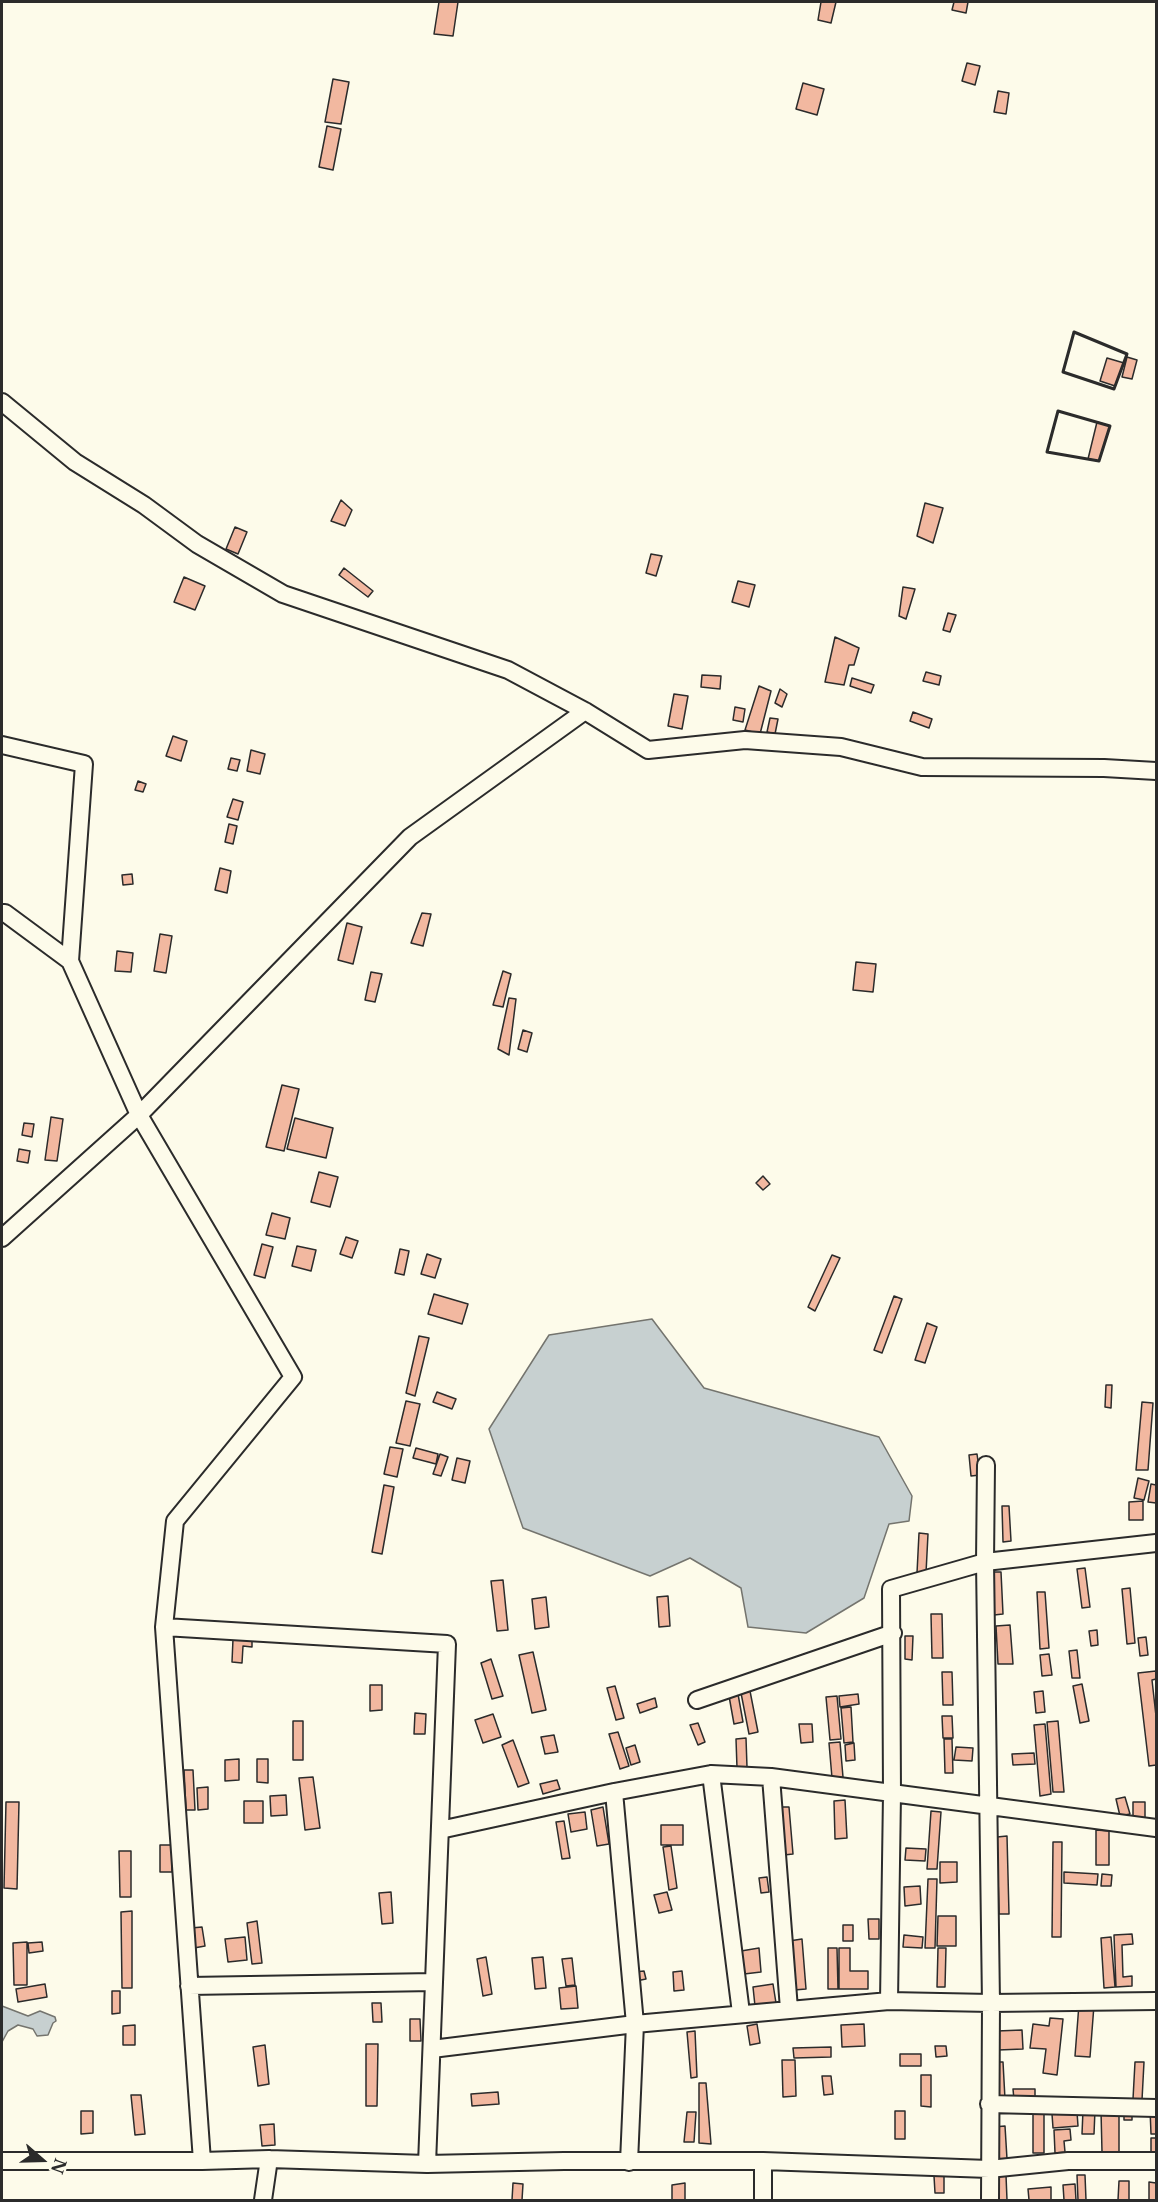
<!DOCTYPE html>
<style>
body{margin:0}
#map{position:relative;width:1158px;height:2202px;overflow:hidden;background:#fdfbea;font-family:"Libre Baskerville",serif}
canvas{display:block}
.frame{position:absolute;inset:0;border:3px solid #2b2b2b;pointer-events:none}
.north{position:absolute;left:12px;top:2130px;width:60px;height:60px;-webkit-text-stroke:4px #fdfbea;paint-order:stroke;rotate:110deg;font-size:16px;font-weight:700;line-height:24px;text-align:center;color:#2b2b2b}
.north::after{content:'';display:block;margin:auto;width:21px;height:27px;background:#2b2b2b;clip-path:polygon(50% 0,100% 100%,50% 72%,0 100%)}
</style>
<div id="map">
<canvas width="1158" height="2202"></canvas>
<div class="frame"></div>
<div class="north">N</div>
</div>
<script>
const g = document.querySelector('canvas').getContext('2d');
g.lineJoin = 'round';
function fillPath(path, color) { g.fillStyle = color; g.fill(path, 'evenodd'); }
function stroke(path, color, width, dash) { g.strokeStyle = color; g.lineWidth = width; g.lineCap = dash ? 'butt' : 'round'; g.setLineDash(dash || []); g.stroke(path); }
const water = new Path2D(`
 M652,1319l52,69 175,49 33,59 -3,25 -20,3 -25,74 -58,35 -58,-6 -7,-39 -51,-30 -40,18 -127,-48 -34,-99 60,-94z
 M2,2006l26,10 12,-5 15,6 1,4 -3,2 -5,12 -11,1 -4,-7 -15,-4 -10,6 -6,11z`);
fillPath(water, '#c7d0d0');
stroke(water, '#74746e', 1.5);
const building = new Path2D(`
 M439,2h19l-5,34 -19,-2z
 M821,2h15l-5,21 -13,-3z
 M954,2h14l-2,11 -14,-3z
 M967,63l13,3 -5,19 -13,-4z
 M333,79l16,3 -8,42 -16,-2z
 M803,83l21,6 -7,26 -21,-6z
 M998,91l11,2 -3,21 -12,-2z
 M327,126l14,3 -8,41 -14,-3z
 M1127,357l10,3 -5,19 -10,-2z
 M1107,358l17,5 -9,23 -15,-5z
 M1097,422l13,4 -11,35 -11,-2z
 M341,500l11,10 -7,16 -14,-5z
 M925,503l18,5 -10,35 -16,-7z
 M235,527l12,5 -9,22 -12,-5z
 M651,554l11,2 -6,20 -10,-3z
 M344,568l29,23 -5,6 -29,-22z
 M184,577l21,9 -10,24 -21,-8z
 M738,581l17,4 -6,22 -17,-5z
 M903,587l12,2 -9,30 -7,-3z
 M948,613l8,2 -6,17 -7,-2z
 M835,637l24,11 -5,17h-5l-5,20 -19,-3z
 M926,672l15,4 -2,9 -16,-4z
 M702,675l19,1 -1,13 -19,-2z
 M852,678l22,7 -3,8 -21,-7z
 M759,686l12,5 -11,43 -15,-4z
 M780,689l7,5 -5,13 -7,-4z
 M674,694l14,2 -6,33 -14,-3z
 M735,707l10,2 -2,13 -10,-2z
 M913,712l19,7 -3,9 -19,-7z
 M770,718l8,1 -3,15 -8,-2z
 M173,736l14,5 -6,20 -15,-5z
 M251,750l14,4 -5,20 -13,-3z
 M231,758l9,2 -3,11 -9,-2z
 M138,781l8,3 -3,8 -8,-2z
 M233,799l10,3 -5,18 -11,-3z
 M229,824l8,2 -4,18 -8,-2z
 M220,868l11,3 -4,22 -12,-3z
 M132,874l1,10 -10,1 -1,-10z
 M422,913l9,1 -8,32 -12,-3z
 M347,923l15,4 -9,37 -15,-4z
 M160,934l12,2 -6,37 -12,-2z
 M117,951l16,2 -2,19 -16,-1z
 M856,962l20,2 -3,28 -20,-2z
 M503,971l8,3 -8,33 -10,-2z
 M371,972l11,2 -7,28 -10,-2z
 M509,998l7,1 -7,56 -11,-6z
 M523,1030l9,3 -5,19 -9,-3z
 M282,1085l17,4 -15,62 -18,-4z
 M51,1117l12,2 -6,42 -12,-1z
 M295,1118l38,10 -7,30 -39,-9z
 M24,1123l10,1 -2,13 -10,-2z
 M19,1149l11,2 -2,12 -11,-2z
 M319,1172l19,5 -8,30 -19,-5z
 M763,1176l7,8 -7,6 -7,-7z
 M272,1213l18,5 -5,21 -19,-4z
 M346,1237l12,4 -6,17 -12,-4z
 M262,1244l11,3 -8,31 -11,-3z
 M297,1246l19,4 -5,21 -19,-5z
 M400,1249l9,2 -5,24 -9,-2z
 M427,1254l14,5 -6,19 -14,-4z
 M832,1255l8,3 -25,53 -7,-4z
 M434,1294l34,10 -6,20 -34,-10z
 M894,1296l8,3 -20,54 -8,-3z
 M927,1323l10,4 -12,36 -10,-3z
 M419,1336l10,2 -14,58 -9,-3z
 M1106,1385h6l-1,23 -6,-1z
 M437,1392l19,7 -4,10 -19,-7z
 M406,1401l14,3 -10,42 -14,-3z
 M1142,1402l11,1 -5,67h-12z
 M390,1447l13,2 -6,28 -13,-3z
 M416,1448l22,6 -2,10 -23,-6z
 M440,1454l8,3 -7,19 -8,-2z
 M977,1454l3,21 -9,1 -2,-21z
 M457,1458l13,3 -5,22 -13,-3z
 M1138,1478l11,3 -5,19 -10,-2z
 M1151,1484l5,1v18l-8,-1z
 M384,1485l10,2 -12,67 -10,-2z
 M1143,1501v19h-14v-18z
 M1002,1506h7l2,35 -8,1z
 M919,1533l9,1 -2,39h-9z
 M1085,1568l5,39 -8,1 -5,-39z
 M992,1572h9l2,42 -9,1z
 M503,1580l5,50 -11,1 -6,-50z
 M1130,1588l5,55 -8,1 -5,-55z
 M1037,1592h8l4,56 -9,1z
 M668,1596l2,30 -11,1 -2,-30z
 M546,1597l3,30 -14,2 -3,-30z
 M931,1614h11l1,44h-11z
 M1010,1625l3,39h-15l-2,-38z
 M1097,1630l1,15 -7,1 -2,-15z
 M905,1636h8l-1,24 -7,-1z
 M1146,1637l2,18 -8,1 -2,-18z
 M233,1639h19v8l-9,-1 -1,17 -10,-1z
 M1077,1650l3,28h-8l-3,-27z
 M533,1652l13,58 -14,3 -13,-58z
 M1049,1654l3,21 -10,1 -2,-21z
 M491,1659l12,37 -11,3 -11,-36z
 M1156,1671v8l-4,1 4,36v49l-7,1 -11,-93z
 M942,1672h10l1,33h-10z
 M1082,1684l7,37 -9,2 -7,-37z
 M370,1685h12v25l-12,1z
 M615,1686l9,32 -8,2 -9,-32z
 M750,1691l8,41 -9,2 -8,-41z
 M1043,1691l2,21 -9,1 -2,-21z
 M738,1694l5,28 -9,2 -5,-28z
 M858,1694l1,10 -19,3 -1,-11z
 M837,1696l4,43 -11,1 -4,-43z
 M655,1698l2,9 -17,6 -3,-9z
 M851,1707l2,35 -9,1 -3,-35z
 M415,1713l11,1 -1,20h-11z
 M493,1714l8,23 -18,6 -8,-23z
 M942,1716h10l1,22h-10z
 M293,1721h10v39h-10z
 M1058,1721l6,71h-11l-6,-70z
 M698,1723l7,19 -7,3 -8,-20z
 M799,1724h13l1,18 -12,1z
 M1045,1724l6,70 -11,2 -6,-71z
 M618,1732l11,34 -9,3 -11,-35z
 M554,1735l4,17 -13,2 -4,-17z
 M746,1738l1,29 -10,1 -1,-29z
 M944,1739h8l1,34h-8z
 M513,1740l16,43 -11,4 -16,-42z
 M840,1742l3,35 -11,1 -3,-35z
 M854,1743l1,17 -9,1 -1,-16z
 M635,1745l5,17 -9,3 -5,-17z
 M956,1747l17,1 -1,13 -18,-1z
 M1034,1753l1,11 -22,1 -1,-11z
 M239,1759v21l-14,1v-21z
 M257,1759h11v24l-11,-1z
 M184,1770h9l2,40h-9z
 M313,1777l7,51 -15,2 -6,-52z
 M557,1780l3,9 -17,5 -3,-10z
 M208,1787v22l-10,1 -1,-22z
 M286,1795l1,20 -16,1 -1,-20z
 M1125,1797l5,17 -10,2 -4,-17z
 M845,1800l2,38 -12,1 -1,-38z
 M244,1801h19v22h-19z
 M6,1802h13l-2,87 -13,-1z
 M1133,1802h12v16h-12z
 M603,1807l6,37 -12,2 -6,-36z
 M780,1807h9l4,47 -9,1z
 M931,1811l10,1 -4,57h-10z
 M585,1812l2,17 -16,3 -3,-18z
 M564,1821l6,37 -8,1 -6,-37z
 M661,1825h22v20h-22z
 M1096,1830l13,1v34h-13z
 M1007,1836l2,78h-10l-2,-77z
 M1053,1842h9l-1,95h-9z
 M160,1845h12v27h-12z
 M671,1846l6,42 -8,2 -6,-43z
 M906,1848l20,1 -1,12 -20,-1z
 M119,1851h12v46h-11z
 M940,1862h17v20l-17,1z
 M1064,1872l34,2 -1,11 -33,-2z
 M1102,1874l10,1 -1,11h-10z
 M767,1877l2,15 -8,1 -2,-15z
 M928,1879h9l-2,69h-10z
 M920,1886l1,18 -16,2 -1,-19z
 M391,1892l2,31 -11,1 -3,-31z
 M667,1892l5,18 -13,3 -5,-18z
 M132,1911v77h-10l-1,-76z
 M938,1916h18v30h-19z
 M868,1919h11v20h-10z
 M257,1921l5,42 -10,1 -5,-41z
 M843,1925h10v16h-10z
 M202,1927l3,19 -11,2 -3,-20z
 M1132,1934l1,10 -11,1 1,32 9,-1v10l-16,1 -2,-52z
 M904,1935l19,2 -1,11 -19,-1z
 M245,1937l2,23 -19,2 -3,-23z
 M1111,1937l4,50 -11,1 -3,-50z
 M802,1939l4,50 -12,1 -5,-49z
 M27,1942v43h-13l-1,-42z
 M42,1942l1,9 -14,2 -1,-10z
 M759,1948l2,24 -17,2 -3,-23z
 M828,1948h9l1,41h-10z
 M839,1948h11v23h18v18h-29z
 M938,1948h8l-1,39h-8z
 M486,1957l6,37 -9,2 -6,-37z
 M543,1957l3,31 -11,1 -3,-31z
 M572,1958l3,27 -9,1 -4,-27z
 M644,1971l2,8 -10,2 -1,-9z
 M682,1971l2,19 -10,1 -1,-19z
 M45,1984l2,13 -29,5 -2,-13z
 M773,1984l3,19 -21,3 -2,-19z
 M576,1986l2,22 -17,1 -2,-21z
 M112,1991h8v22l-8,1z
 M372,2003h9l1,19h-9z
 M1079,2004l15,1 -4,52 -15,-1z
 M1050,2018l13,1 -6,56 -14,-2 3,-24 -16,-1 3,-24 16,2z
 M410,2019h10l1,22h-11z
 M757,2024l3,19 -10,2 -3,-19z
 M864,2024l1,22 -23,1 -1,-22z
 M135,2025v20h-12v-19z
 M1022,2030l1,19 -25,1 -1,-19z
 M695,2031l2,46 -6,1 -4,-46z
 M366,2044h12l-1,62h-11z
 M265,2045l4,39 -11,2 -5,-39z
 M935,2046h11l1,10 -11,1z
 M831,2047v10l-37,1 -1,-10z
 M900,2054h21v12h-21z
 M782,2060h13l1,36 -13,1z
 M993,2062h10l2,37h-11z
 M1135,2062h9l-2,38 -9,-1z
 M921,2075h10v32l-10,-1z
 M822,2076h9l2,18 -9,1z
 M699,2083h7l5,61 -12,-1z
 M1013,2089h22v10l-21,1z
 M498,2092l1,12 -27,2 -1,-12z
 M131,2095h10l4,39 -10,1z
 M1033,2109h11v44h-11z
 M1150,2109h6v25h-5z
 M1083,2110h12l-1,24h-12z
 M1124,2110h8v10h-8z
 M81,2111h12v22l-12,1z
 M895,2111h10v28h-10z
 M1101,2111h18v41h-17z
 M687,2112h9l-2,30h-10z
 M1077,2112l1,14 -25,2 -1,-14z
 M274,2124l1,21 -13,1 -2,-21z
 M1005,2126l2,33 -12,1 -2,-33z
 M1070,2129l1,11 -7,1 1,11 -10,1 -1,-23z
 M1151,2138h5v20l-5,1z
 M944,2175v18h-9l-1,-17z
 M1006,2175l1,25h-17l-1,-24z
 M1077,2175h8l1,25h-8z
 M1119,2181h10v19h-11z
 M1149,2182l7,1v17h-7z
 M513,2183l10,1 -1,16h-10z
 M685,2183v17h-13v-15z
 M1075,2184l1,16h-12l-1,-15z
 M1051,2187v13h-22l-1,-11z`);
fillPath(building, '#f2b8a0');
stroke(building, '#2b2b2b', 1.5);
const minor = new Path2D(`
 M2,402l73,60 69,43 53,39 86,50 225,76 77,41 63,39 97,-10 96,7 81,20 182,1 52,3
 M2,745l82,19 -14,197 69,154 154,262 -118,144 -11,106 38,534
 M2,913h3l65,48
 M2,1238l137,-123 271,-278 175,-126
 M986,1465l-1,97 6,441 -1,197
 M164,1627l283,17 -20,520
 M697,1700l196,-67
 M711,1774l30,239
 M771,1777l18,232
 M614,1792l21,232 -6,138
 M440,1830l174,-38 97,-18 60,3 385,51
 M189,1986l245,-4
 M889,2001l3,-207 -1,-205 94,-27 171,-19
 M432,2049l203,-25 254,-23 102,2 165,-2
 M989,2104l167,4
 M2,2161h200l67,-2 158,5 137,-3h199l226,8 79,-8h88
 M763,2161v39
 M263,2200l6,-41`);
stroke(minor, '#2b2b2b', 20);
stroke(minor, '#fdfbea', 16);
stroke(new Path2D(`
 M1074,332l53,22 -13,35 -51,-17z
 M1058,411l52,15 -11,35 -52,-9z`), '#2b2b2b', 3);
</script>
